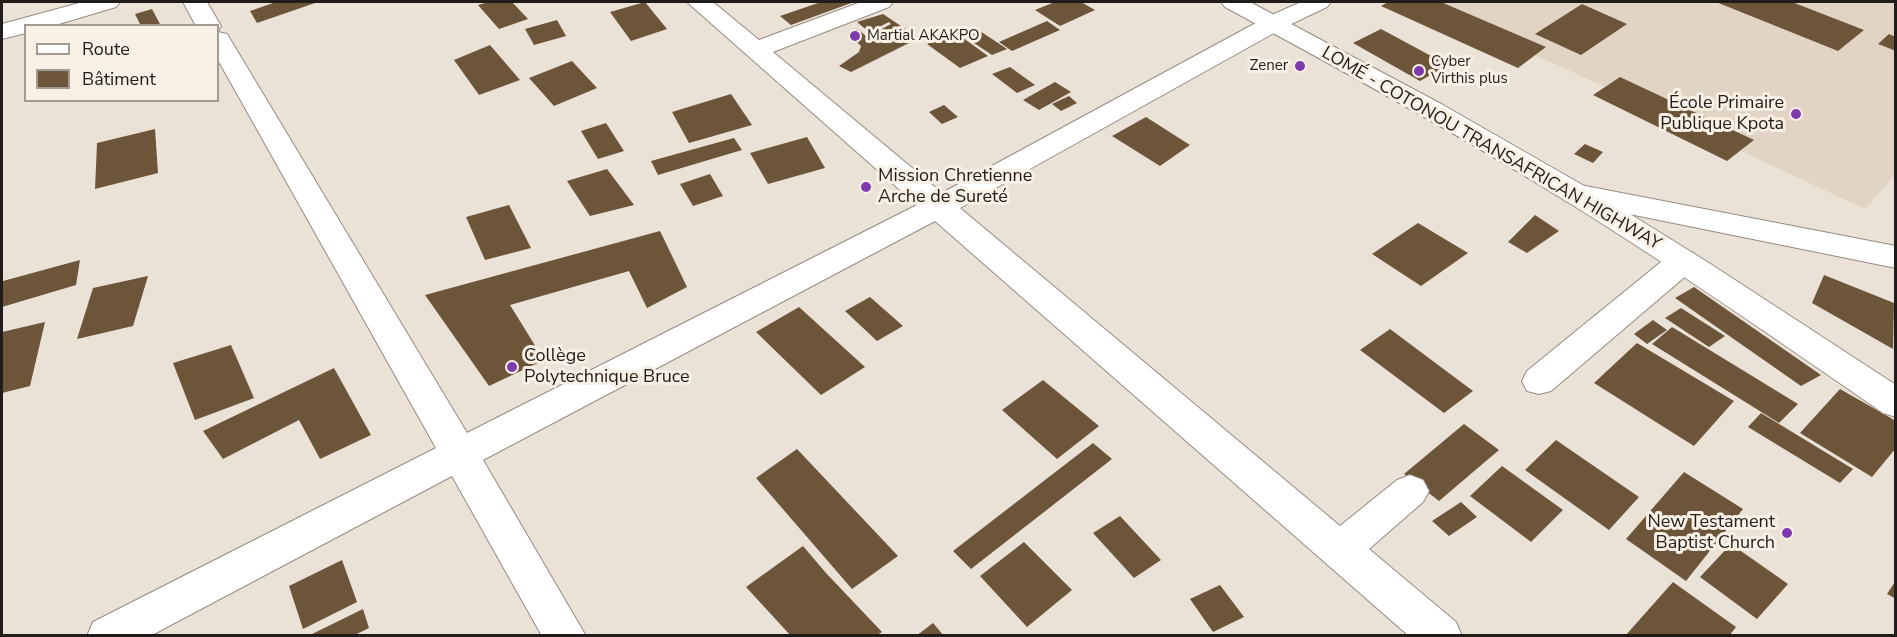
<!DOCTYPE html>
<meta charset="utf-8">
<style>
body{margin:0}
#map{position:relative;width:1897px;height:637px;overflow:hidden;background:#ebe2d7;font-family:"Nunito Sans",sans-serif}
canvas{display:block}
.frame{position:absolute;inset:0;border:3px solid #201c19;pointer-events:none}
.legend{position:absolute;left:24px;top:24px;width:195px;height:78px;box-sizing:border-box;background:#f8efe5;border:2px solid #a29b93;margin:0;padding:8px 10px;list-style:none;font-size:18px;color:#201c19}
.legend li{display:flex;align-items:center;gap:12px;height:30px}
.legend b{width:30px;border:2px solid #a29b93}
</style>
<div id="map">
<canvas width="1897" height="637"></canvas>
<div class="frame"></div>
<ul class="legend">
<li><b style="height:8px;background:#fff"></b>Route</li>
<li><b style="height:16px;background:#6d553a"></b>Bâtiment</li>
</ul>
</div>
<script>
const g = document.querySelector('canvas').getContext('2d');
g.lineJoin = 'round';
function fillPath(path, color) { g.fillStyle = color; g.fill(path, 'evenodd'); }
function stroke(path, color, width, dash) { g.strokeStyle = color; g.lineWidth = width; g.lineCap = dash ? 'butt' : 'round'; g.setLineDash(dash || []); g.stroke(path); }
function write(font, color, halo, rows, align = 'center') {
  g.font = font + ' "Nunito Sans",sans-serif'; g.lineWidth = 6; g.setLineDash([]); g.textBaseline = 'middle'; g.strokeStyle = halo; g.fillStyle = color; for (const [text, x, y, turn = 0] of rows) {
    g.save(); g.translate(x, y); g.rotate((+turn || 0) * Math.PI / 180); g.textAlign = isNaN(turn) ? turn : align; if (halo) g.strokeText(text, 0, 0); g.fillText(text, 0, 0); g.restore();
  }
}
fillPath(new Path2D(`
 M1441,2h454v173l-30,34 -124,-58 12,-11 -133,-63 -15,10 -70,-32 10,-8z`), '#e2d4c4');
fillPath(new Path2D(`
 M276,2h42l-61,21 -7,-12z
 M489,2h23l16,17 -29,10 -21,-24z
 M645,2l22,27 -36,12 -21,-29z
 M821,2h33l-63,23 -11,-9z
 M1055,2h26l14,8 -35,16 -25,-16z
 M1388,2h53l105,45 -28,21 -137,-62z
 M1716,2h76l72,28 -26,21z
 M1582,4l45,20 -46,31 -46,-21z
 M152,9l9,17h-20l-6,-12z
 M883,14l36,24 -68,34 -12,-6 20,-14 2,-6 -13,-12 4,-4 5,-1 16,12 9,-1 -8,-7 17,-9 -2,-2 -20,10 -12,-10z
 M557,20l9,16 -32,9 -9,-16z
 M1047,21l13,9 -48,21 -13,-9z
 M1381,29l67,36 -28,16 -67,-38z
 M980,31l27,18 -15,6 -27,-18z
 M955,32l33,24 -28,12 -33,-24z
 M1889,34l7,3v14l-18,-7z
 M490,45l30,35 -41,15 -25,-35z
 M572,61l25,27 -43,18 -25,-28z
 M1010,67l25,18 -18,8 -25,-19z
 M1620,77l134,63 -27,21 -134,-66z
 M1055,82l16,10 -32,18 -16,-10z
 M731,94l21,31 -63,18 -17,-31z
 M1069,96l8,7 -16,8 -9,-7z
 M944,105l14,12 -16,7 -13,-12z
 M1146,117l44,28 -30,21 -48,-30z
 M606,123l18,28 -26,8 -17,-28z
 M155,129l3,44 -63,16 2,-46z
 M807,137l18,31 -57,16 -18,-31z
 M734,138l8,12 -84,25 -7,-14z
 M1585,144l18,8 -10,11 -19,-9z
 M607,169l27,36 -44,11 -23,-35z
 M710,174l13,22 -30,10 -13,-22z
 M509,205l22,43 -46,12 -19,-43z
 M1535,215l24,16 -32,22 -19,-11z
 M1418,223l50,30 -47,33 -49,-32z
 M660,231l27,56 -40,21 -18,-37 -119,34 34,55 -55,26 -64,-91z
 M80,260l-4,25 -74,22 1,-26z
 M1824,275l70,28 -1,46 -81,-46z
 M148,276l-15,50 -56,13 16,-51z
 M1694,287l127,88 -20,11 -126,-88z
 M870,297l33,29 -26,15 -32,-30z
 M799,307l66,60 -44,28 -65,-63z
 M1681,308l44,28 -16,11 -44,-29z
 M1653,320l14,10 -20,14 -13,-10z
 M45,322l-15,64 -28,7v-61z
 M1672,327l126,77 -19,19 -127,-79z
 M1390,329l83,62 -29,22 -84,-63z
 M1637,343l97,58 -40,45 -100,-63z
 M231,345l23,53 -59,22 -22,-57z
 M334,368l37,67 -51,24 -21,-39 -76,39 -20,-28z
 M1043,380l56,46 -42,33 -55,-49z
 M1840,389l56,32v27l-24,29 -72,-44z
 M1761,413l92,56 -13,14 -92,-56z
 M1464,424l35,26 -60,51 -35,-27z
 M1556,440l83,57 -30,33 -84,-60z
 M1093,443l19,16 -141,110 -18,-18z
 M797,449l101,107 -46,33 -96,-111z
 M1502,466l61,44 -32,32 -61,-46z
 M1684,472l59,37 -57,72 -60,-42z
 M1461,502l16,15 -28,19 -17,-15z
 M1120,516l41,44 -27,18 -41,-45z
 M1024,542l48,48 -45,37 -47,-51z
 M1731,544l57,40 -31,35 -57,-42z
 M803,546l23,27 56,59 -6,4h-85l-45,-49z
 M342,560l15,42 -54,27 -14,-43z
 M1896,580v19l-9,-5z
 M1673,582l63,45 -7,9h-104z
 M1220,585l24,32 -31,15 -23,-33z
 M363,609l6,19 -16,8h-45z
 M933,623l11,13h-28z`), '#6d553a');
const street = new Path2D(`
 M83,2h37l-4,5 -64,19h-26v7l-24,6v-15z
 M183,2h24l14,24 -3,5v-5h-22z
 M687,2h26l46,38 102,-38h32l-4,5 -116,45 169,141 323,-175 36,-16h30l-4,5 -44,21 -323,180 380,318 57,-46 13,-5 13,5 6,11 -6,11 -54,47 87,73 6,14h-53l-474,-415 -452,239 103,176h-44l-90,-160 -302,160h-63l6,-14 343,-174 -218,-388v-28l9,2 3,5 237,394 450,-228z
 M1575,184l321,62v22l-331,-67 -5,-7 5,-7z
 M1683,250l11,3 5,8 -5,8 -143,122 -12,3 -12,-3 -5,-10 5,-10 145,-118z`);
const highway = new Path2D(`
 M1221,2h29l193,103 150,86 116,72 187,122v32l-13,-4c-103,-71 -206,-143 -312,-209 -113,-70 -229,-134 -346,-197z`);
stroke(street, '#948c82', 2);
stroke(highway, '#948c82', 2);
fillPath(street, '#fff');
fillPath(highway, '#fff');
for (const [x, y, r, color] of [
 [855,36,6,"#7f3aad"],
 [1300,66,6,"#7f3aad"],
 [1419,71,6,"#7f3aad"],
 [1796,114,6,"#7f3aad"],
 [866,187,6,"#7f3aad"],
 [512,367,6,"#7f3aad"],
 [1787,533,6,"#7f3aad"]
]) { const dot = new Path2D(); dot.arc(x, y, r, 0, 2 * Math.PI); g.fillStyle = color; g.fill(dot); stroke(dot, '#f8efe5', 2); }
write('15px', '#201c19', '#f8efe5', [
 ["Martial AKAKPO",867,36],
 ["Cyber",1431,62],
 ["Virthis plus",1431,79],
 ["Zener",1288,66,"right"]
], 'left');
write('18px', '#201c19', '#f8efe5', [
 ["École Primaire",1784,104],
 ["Publique Kpota",1784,125],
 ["Mission Chretienne",878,177,"left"],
 ["Arche de Sureté",878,198,"left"],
 ["Collège",524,357,"left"],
 ["Polytechnique Bruce",524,378,"left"],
 ["New Testament",1775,523],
 ["Baptist Church",1775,544]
], 'right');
write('18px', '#201c19', '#f8efe5', [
 ["LOMÉ - COTONOU TRANSAFRICAN HIGHWAY",1491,149,30]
]);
</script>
